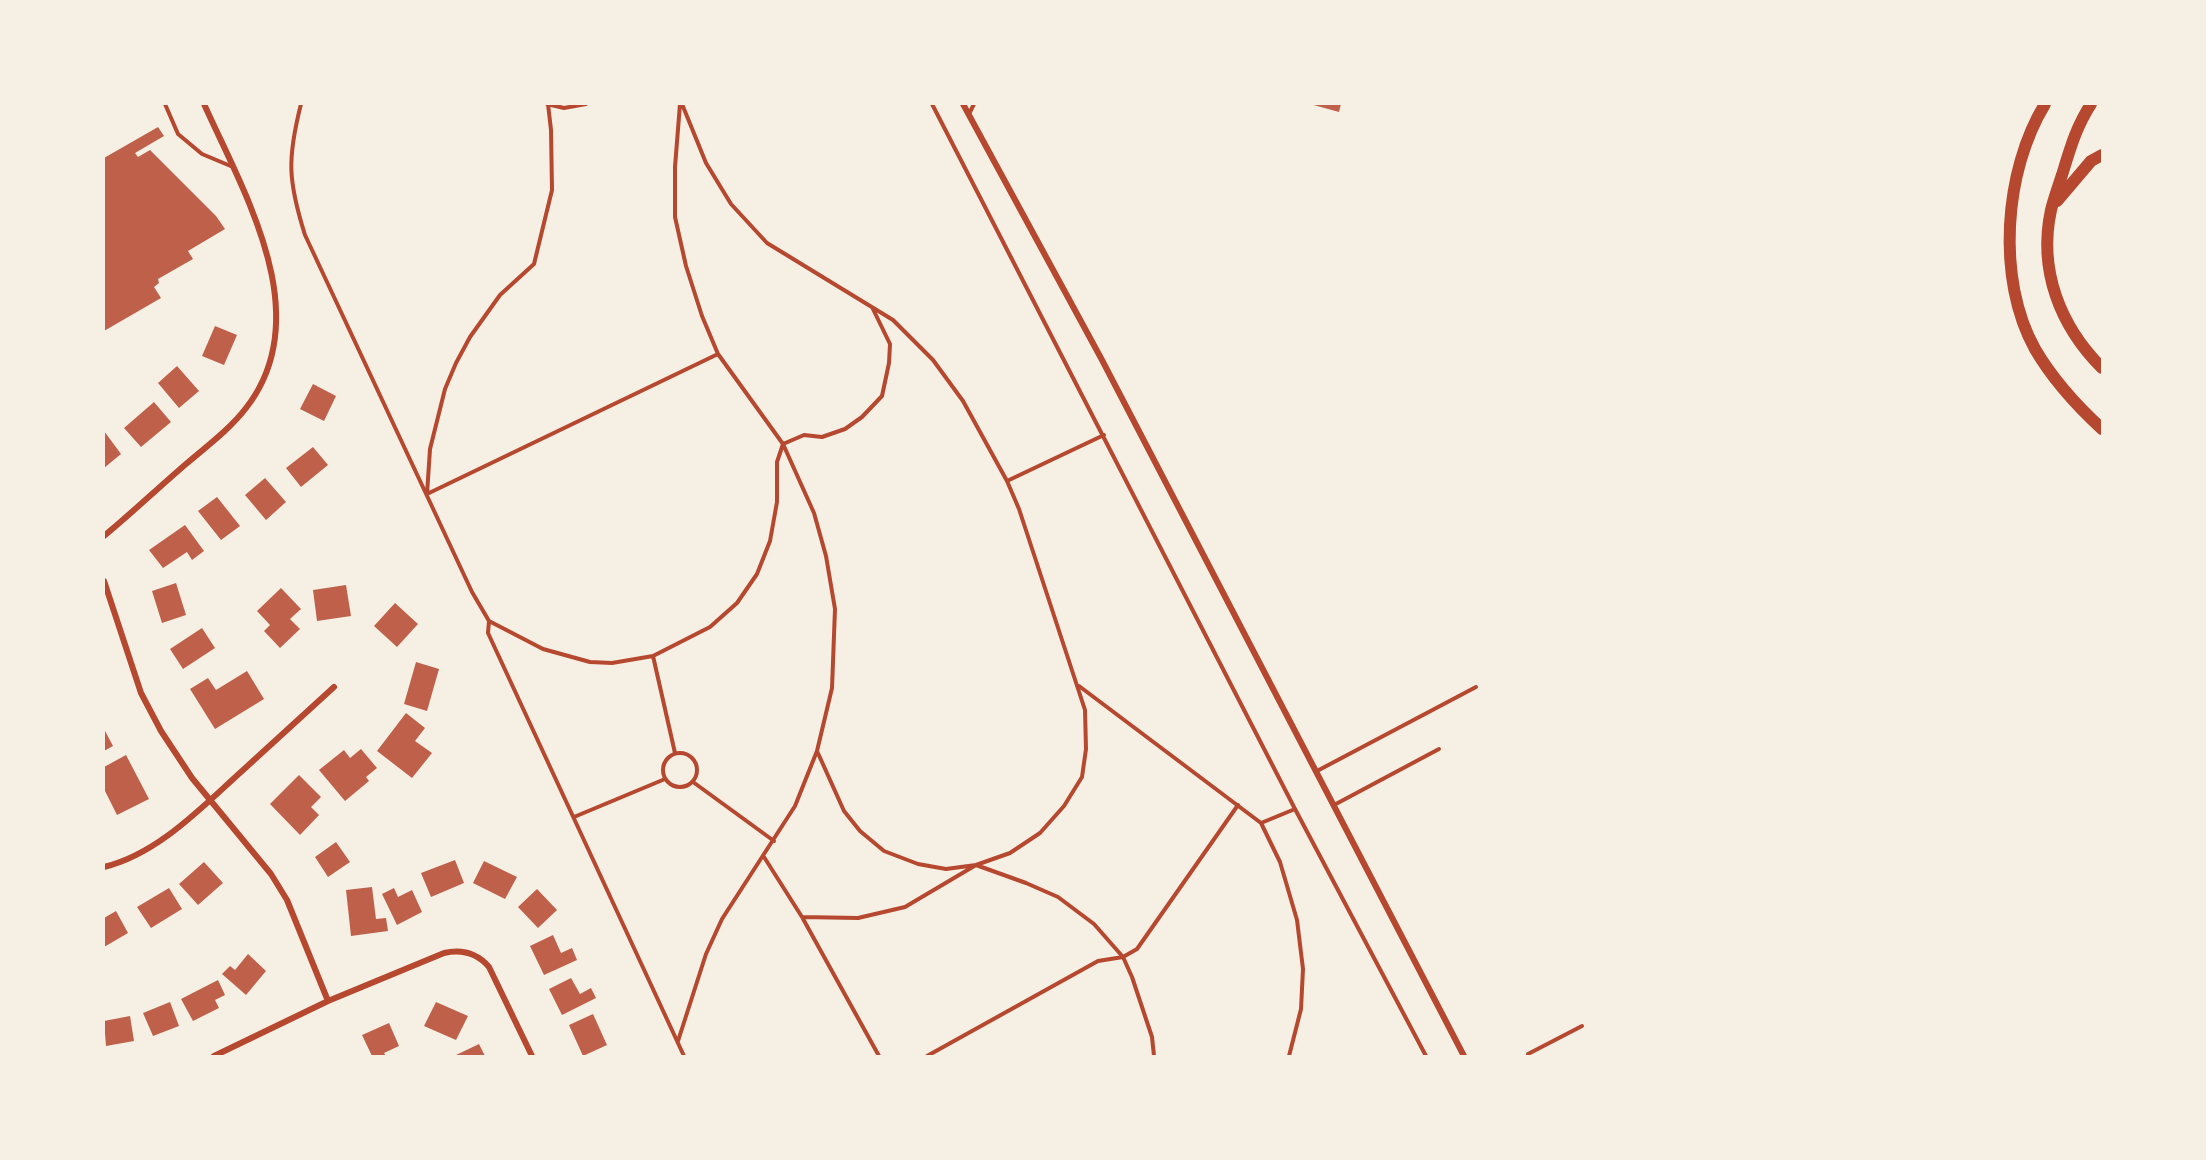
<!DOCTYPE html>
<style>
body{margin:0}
#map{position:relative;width:2206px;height:1160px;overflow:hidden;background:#f6efe4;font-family:"Source Serif 4",serif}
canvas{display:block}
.frame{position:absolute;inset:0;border:105px solid #f6efe4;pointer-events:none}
</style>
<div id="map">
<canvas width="2206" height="1160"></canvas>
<div class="frame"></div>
</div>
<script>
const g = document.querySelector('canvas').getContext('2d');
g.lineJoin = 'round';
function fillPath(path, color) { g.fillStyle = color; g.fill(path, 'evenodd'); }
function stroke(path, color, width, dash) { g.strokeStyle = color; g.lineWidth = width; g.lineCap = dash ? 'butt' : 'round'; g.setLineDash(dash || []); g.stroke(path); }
fillPath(new Path2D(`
 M1310,104h31l-2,8z
 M158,127l6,9 -29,17 3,4 12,-7 66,66 9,13 -37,22 5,8 -35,20 1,4 -5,4 7,11 -57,33v-173z
 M215,326l22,9 -13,30 -22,-9z
 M177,366l22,25 -20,17 -21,-25z
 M313,384l23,12 -12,25 -24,-12z
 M154,402l17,20 -30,25 -17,-19z
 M104,431l17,23 -17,14z
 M313,447l15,18 -27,22 -15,-19z
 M265,478l21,24 -20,18 -21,-25z
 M217,497l23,29 -19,14 -23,-29z
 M185,525l19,26 -12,9 -5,-8 -24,16 -14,-18z
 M176,583l10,32 -24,8 -10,-32z
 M346,585l5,31 -34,5 -4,-31z
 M281,588l20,21 -11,10 10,10 -20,19 -16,-17 6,-6 -13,-14z
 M395,603l23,21 -21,23 -23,-21z
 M202,628l13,20 -32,21 -13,-20z
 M416,662l23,7 -12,42 -23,-7z
 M247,671l17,28 -49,30 -25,-40 18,-11 8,12z
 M406,713l19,15 -10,13 17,12 -20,25 -35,-27z
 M104,729l9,17 -9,5z
 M361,749l16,19 -11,9 3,4 -24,20 -26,-31 25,-20 6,8z
 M126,755l23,44 -32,16 -13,-26v-22z
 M299,775l22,22 -10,10 8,8 -19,20 -30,-31z
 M336,842l14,20 -22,15 -13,-20z
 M455,860l9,23 -33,14 -10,-24z
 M484,861l33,16 -12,22 -32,-16z
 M204,862l19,21 -25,22 -19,-21z
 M372,887l4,32 10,-1 2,13 -37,5 -5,-46z
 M169,888l13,21 -31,19 -14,-21z
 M394,888l4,9 14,-7 10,22 -25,13 -15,-31z
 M537,889l20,21 -19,18 -20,-21z
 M116,911l12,22 -24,14v-29z
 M553,935l8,18 11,-5 5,12 -33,15 -14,-29z
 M248,954l18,17 -20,24 -24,-21 8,-8 5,4z
 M571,978l9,16 11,-6 5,10 -34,17 -13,-26z
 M218,980l7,15 -10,5 4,8 -26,13 -12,-22z
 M170,1002l9,24 -26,10 -10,-23z
 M436,1002l32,14 -12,24 -32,-14z
 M593,1014l14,31 -24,11 -14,-31z
 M130,1016l4,25 -28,5 -2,-25z
 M389,1023l10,23 -15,7 2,3h-14l-10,-21z
 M479,1044l6,12h-31z`), '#bf614a');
stroke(new Path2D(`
 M165,104l13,30 24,20 31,13
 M301,104c-14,55 -13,77 4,131l167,357 17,29 -1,12 196,423
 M547,104l17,4 22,-4
 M548,104l3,26 1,60 -18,74 -34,31 -30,42 -14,26 -11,26 -15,60 -3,45 291,-140
 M682,104l24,59 25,41 36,39 126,77 40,40 30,41 44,80 12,28 66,201 1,39 -4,28 -18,29 -24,27 -30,20 -34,12 -30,4 -28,-5 -34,-13 -24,-20 -16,-20 -27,-60
 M932,104l363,705 131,247
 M969,114l5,-10
 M1007,481l97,-46
 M489,621l54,28 47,13 22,1 41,-7 57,-29 27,-24 20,-29 13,-33 7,-39v-40l6,-18 21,-9 18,2 23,-8 17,-12 20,-21 7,-33 1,-19 -18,-37
 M653,656l22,97
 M1079,686l182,137 19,39 17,58 6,49 -2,40 -12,47
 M663 770a17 17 0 1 1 34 0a17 17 0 1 1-34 0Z
 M1317,771l159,-84
 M693,782l81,59
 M1334,805l105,-56
 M574,817l91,-38
 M1261,823l34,-14
 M764,857l38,60 77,139
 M802,917l56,1 47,-11 71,-42 50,18 32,14 36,27 29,33 9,20 20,60 2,19
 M678,1041l28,-87 16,-35 73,-113 22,-55 15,-63 3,-79 -9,-53 -12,-43 -31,-69 -65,-90 -16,-38 -16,-50 -11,-49v-50l5,-63
 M1528,1054l54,-28
 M927,1056l171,-95 25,-4 14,-8 101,-144`), '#b5482f', 4);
stroke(new Path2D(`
 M963,104l139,256 362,696
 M104,536c28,-23 54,-48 82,-72 21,-18 44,-35 60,-56 72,-92 -2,-215 -42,-304
 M104,581l37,112 20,38 31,47 79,96 16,26 41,101
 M104,867c54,-13 98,-60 138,-96 31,-28 61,-56 92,-84
 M214,1056l114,-55 116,-48c18,-4 33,0 45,14l43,89`), '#b5482f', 6);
stroke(new Path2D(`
 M2045,104c-41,67 -49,175 -10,245 18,31 41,56 67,80
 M2091,104c-15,23 -21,45 -29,71 -4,12 -8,23 -11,35 -13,60 9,116 51,158
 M2057,201l34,-40 11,-6`), '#b5482f', 12);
</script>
